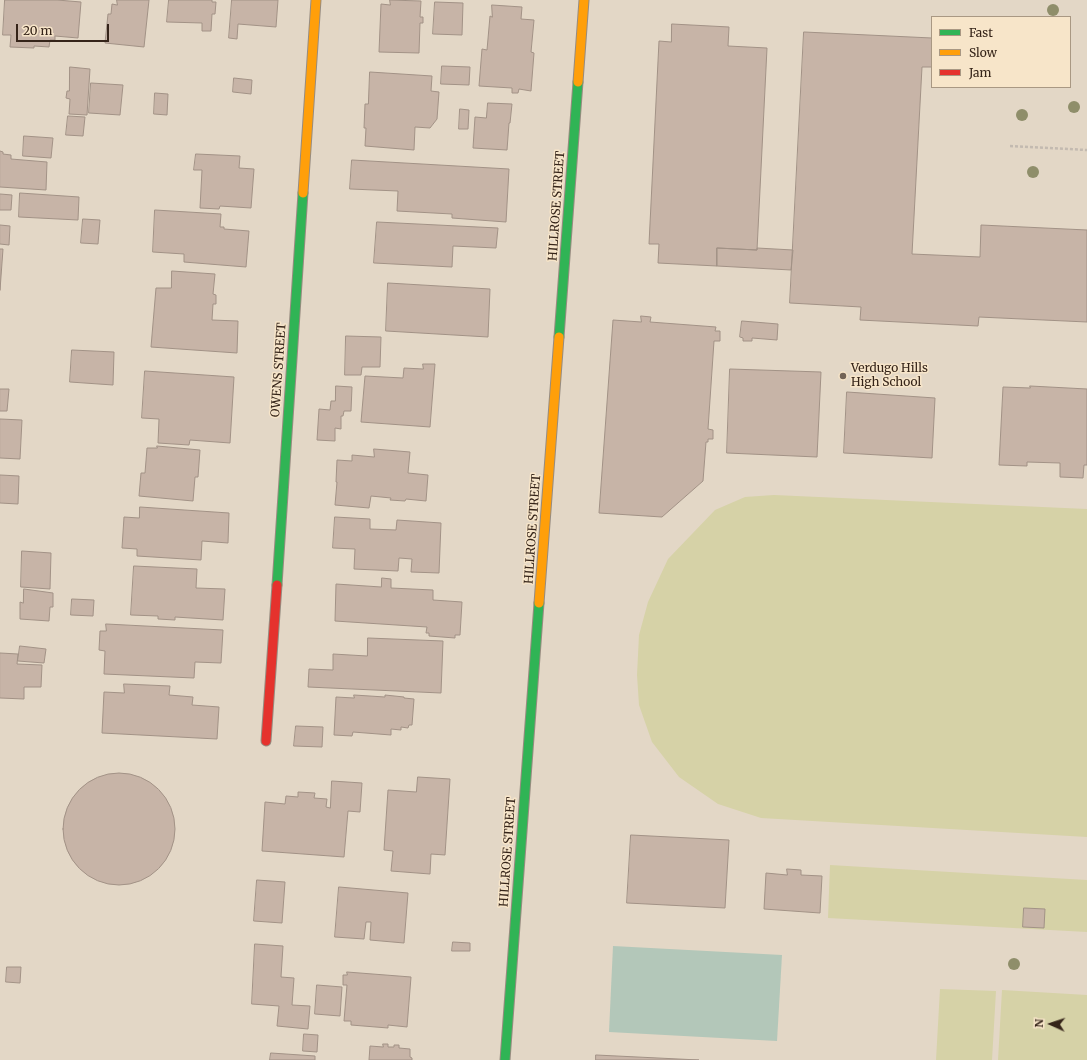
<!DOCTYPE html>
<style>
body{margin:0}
#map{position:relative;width:1087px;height:1060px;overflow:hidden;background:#e3d7c6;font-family:Merriweather,serif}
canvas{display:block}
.legend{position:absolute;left:931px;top:16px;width:140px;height:72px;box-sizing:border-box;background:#f7e5c9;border:1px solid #a99883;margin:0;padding:5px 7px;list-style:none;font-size:12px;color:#352419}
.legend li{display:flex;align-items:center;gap:8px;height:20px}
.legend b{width:20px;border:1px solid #a99883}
.north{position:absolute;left:1031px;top:1004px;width:40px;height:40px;-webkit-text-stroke:3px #f7e5c9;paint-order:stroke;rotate:273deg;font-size:11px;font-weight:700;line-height:16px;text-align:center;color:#352419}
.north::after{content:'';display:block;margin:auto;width:14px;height:18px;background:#352419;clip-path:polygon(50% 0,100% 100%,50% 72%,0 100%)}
.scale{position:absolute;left:16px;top:24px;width:93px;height:18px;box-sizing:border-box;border:2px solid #352419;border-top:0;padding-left:5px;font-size:12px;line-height:14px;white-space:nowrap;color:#352419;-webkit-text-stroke:3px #f7e5c9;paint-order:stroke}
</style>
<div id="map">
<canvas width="1087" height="1060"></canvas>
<ul class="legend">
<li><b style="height:5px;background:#30b455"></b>Fast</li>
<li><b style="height:5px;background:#ff9f0a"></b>Slow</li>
<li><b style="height:5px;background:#e5322d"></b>Jam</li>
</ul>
<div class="north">N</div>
<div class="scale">20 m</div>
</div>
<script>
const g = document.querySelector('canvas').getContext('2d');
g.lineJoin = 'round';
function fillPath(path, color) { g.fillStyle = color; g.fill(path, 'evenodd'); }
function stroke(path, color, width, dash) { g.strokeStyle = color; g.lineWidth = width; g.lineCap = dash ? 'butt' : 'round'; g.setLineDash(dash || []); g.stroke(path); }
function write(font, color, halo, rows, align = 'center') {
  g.font = font + ' Merriweather,serif'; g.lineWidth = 3; g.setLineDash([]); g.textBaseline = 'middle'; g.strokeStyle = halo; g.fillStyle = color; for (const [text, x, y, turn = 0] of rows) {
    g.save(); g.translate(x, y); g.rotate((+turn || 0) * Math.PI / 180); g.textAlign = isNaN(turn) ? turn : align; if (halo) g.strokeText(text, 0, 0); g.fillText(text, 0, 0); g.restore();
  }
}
fillPath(new Path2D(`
 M774,495l313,14v328l-326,-19 -43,-14 -39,-27 -27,-35 -13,-37 -2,-30 2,-40 9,-33 20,-43 47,-49 30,-13z
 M830,865l257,15v52l-259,-14z
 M940,989l56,2 -4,69h-56z
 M1002,990l85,5v65h-89z`), '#d6d2a7');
fillPath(new Path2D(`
 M613,946l169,9 -5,86 -168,-9z`), '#b3c7b9');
const building = new Path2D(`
 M5,0h52l24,2 -3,36 -23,-2v4h-5l-1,7 -15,-1v2l-24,-1 1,-12h-8z
 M117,0h32l-5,47 -39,-4 3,-29h3l1,-10 5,1z
 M169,0h43v2h4l-1,12h-3l-1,17h-9v-8l-35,-1z
 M232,0h46l-2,27 -38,-3 -1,15 -8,-1z
 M390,0l31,1 -1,16h3v6h-3l-1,30 -40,-1 2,-48 9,1z
 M435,2l28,1 -1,32 -29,-1z
 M492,5l30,2 -1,12 13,1 -3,32 3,1 -3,38 -12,-2 -1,4h-6v-5l-33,-2 3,-37 5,1 3,-34 2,1z
 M672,24l57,3 -1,19 39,2 -10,202 -40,-2v18l-59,-3 1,-19h-10l10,-203 12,1z
 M804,32l128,6v29h-10l-10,187 68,3 1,-32 106,5v92l-108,-5 -1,9 -118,-6 1,-13 -71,-4z
 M442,66l28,1 -1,18 -28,-1z
 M70,67l20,2 -3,46 -18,-1 1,-15 -4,-1 1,-7h2z
 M370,72l62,4 -1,15 8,1 -2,27 -7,9 -15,-1 -1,23 -49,-4 1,-18h-2l1,-24h3z
 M234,78l18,2 -1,14 -18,-2z
 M91,83l32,2 -3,30 -31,-2z
 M155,93l13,1 -1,21 -13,-1z
 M488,103l24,1 -2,19h-1l-2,27 -34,-2 2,-31 11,1z
 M460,109l9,1 -1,19h-9z
 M68,116l17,1 -2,19 -17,-1z
 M24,136l29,2 -2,20 -28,-2z
 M0,151l3,1v2l8,1v4l36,3 -1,28 -46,-3z
 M196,154l44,2 -1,12 15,1 -3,39 -31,-2 -1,3 -19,-1 2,-38h-8z
 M352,160l157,9 -3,53 -54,-4v-4l-55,-3 1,-20 -48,-2z
 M20,193l59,4 -1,23 -59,-3z
 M0,194l12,1 -1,15h-11z
 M155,210l66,4 -1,13h4v2l25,2 -3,36 -62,-5v-8l-31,-2z
 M83,219l17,1 -2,24 -17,-1z
 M377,222l121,6 -2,20 -43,-2 -1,21 -78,-4z
 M0,225l10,1 -1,19 -9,-1z
 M717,248l40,2v-2l36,2 -2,20 -74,-4z
 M0,249h3l-3,41z
 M172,271l43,3 -2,20 3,1v9h-3l-1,16 26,1 -1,32 -86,-6 5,-59h15z
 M388,283l102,6 -2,48 -102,-6z
 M641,316l10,1 -1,5 66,5 -1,4h5v10h-6l-6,88 5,1v9h-5v3h-2l-3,39 -41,36 -63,-4 14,-193 28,2z
 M742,321l36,3 -1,16 -25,-2v3h-9v-3l-3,-1z
 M346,336l35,1 -1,30h-18l-1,8h-16z
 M72,350l42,2 -1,33 -43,-3z
 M423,364h12l-5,63 -69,-5 4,-46 38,2 1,-10 19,1z
 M730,369l91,3 -4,85 -90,-4z
 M145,371l89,6 -4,66 -40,-3 -1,5 -31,-2 1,-24 -17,-1z
 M336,386l16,1 -1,24h-7l-1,5h-2v13l-6,-1v13l-18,-1 2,-31 11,1 1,-9h4z
 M1030,386l57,3v76h-3l-1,13 -23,-1v-14l-33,-1v4l-28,-1 4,-78 27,1z
 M0,389h9l-2,22h-7z
 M847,392l88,6 -3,60 -88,-5z
 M0,419l22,1 -2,39 -20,-1z
 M157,446l43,4 -2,27h-3l-2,24 -54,-5 2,-23h4l2,-25h10z
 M374,449l36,3 -2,21 20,2 -2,26 -20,-2 -1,2 -15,-1 1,-2 -20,-2 -2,12 -34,-3 2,-23h-1l1,-22 15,1v-6l22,2z
 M0,475l19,1 -1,28 -18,-1z
 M140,507l89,6 -1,30 -26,-2 -1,19 -64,-4v-7l-15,-1 2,-31 15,1z
 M335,517l35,2v10l26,1 1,-10 44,3 -2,50 -28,-1 1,-13 -13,-1 -1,13 -44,-2 1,-20 -22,-1z
 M22,551l29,2 -1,36 -29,-2z
 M134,566l63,3 -1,19 29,1 -2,31 -48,-3v3l-17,-1v-3l-27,-1z
 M382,578l9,1v9l42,2v10l29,2 -2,33h-5v3l-26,-2v-3h-3l1,-6 -92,-6 1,-37 45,3z
 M24,589l29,4v14h-3l-1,14 -29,-2v-17l3,1z
 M72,599l22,1 -1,16 -22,-1z
 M106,624l117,6 -2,33 -26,-1 -1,16 -90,-4 1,-23 -6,-1 1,-19h6z
 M368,638l75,3 -2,52 -133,-6 1,-18 24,1v-16l34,2z
 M20,646l26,3 -2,14 -26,-2z
 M0,653l18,1 -1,10 25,1 -1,22h-17v12l-24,-1z
 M124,684l46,2 -1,9 24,2 -1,8 27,2 -2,32 -115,-6 2,-41 20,1z
 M354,695l31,2v-2l19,2v1l10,1 -2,26h-3l-1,3 -7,-1v3l-10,-1v6l-38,-3 -1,4 -18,-1 2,-38 18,1z
 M296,726l27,1 -1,20 -28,-1z
 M63 829a56 56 0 1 1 112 0a56 56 0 1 1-112 0Z
 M418,777l32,2 -5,76 -14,-1 -1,20 -39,-3 2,-20 -9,-1 4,-60 28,2z
 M332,781l30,2 -2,29 -12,-1 -4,46 -82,-6 3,-49 20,2 1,-8 12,1v-5l17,1 -1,5 13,1 -1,8 4,1z
 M631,835l98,5 -4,68 -98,-5z
 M787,869l14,1v5l21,1 -2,37 -56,-4 2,-36 21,2z
 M257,880l28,2 -3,41 -28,-2z
 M339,887l69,6 -4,50 -34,-3 1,-18h-5l-2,17 -29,-2z
 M1024,908l21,1 -1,19 -21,-1z
 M453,942l17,1v8h-18z
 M255,944l28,2 -2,31 13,1 -2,27 18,1 -2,23 -31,-3 2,-20 -27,-2z
 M7,967h14l-1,16 -14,-1z
 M347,972l64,5 -4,50 -19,-2v3l-37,-3v-4h-7l3,-36h-4v-10h4z
 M317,985l25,2 -2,29 -25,-2z
 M304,1034l14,1 -1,17 -14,-1z
 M383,1044h5v3h6v-2h5v3l11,1v8l2,1v2h-43l1,-14 13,1z
 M271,1053l44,3v4h-45z
 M596,1055l103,5h-103z`);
fillPath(building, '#c7b4a7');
stroke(building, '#a29286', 1);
const fast = new Path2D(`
 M559,337l19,-255
 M277,585l26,-392
 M505,1060l34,-457`);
const slow = new Path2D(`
 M578,82l6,-82
 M303,193l13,-193
 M539,603l20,-266`);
const jam = new Path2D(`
 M266,741l11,-156`);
stroke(fast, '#978c80', 11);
stroke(slow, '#978c80', 11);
stroke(jam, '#978c80', 11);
stroke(new Path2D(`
 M1010,146l77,4`), '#c3bab0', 2.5, [3, 2]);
stroke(fast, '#30b455', 9);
stroke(slow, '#ff9f0a', 9);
stroke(jam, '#e5322d', 9);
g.fillStyle = '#8f8e6a';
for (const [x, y] of [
 [1053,10],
 [1074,107],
 [1022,115],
 [1033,172],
 [1014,964]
]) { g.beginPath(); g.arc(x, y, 6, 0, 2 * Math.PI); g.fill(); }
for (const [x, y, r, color] of [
 [843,376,4,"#726356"]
]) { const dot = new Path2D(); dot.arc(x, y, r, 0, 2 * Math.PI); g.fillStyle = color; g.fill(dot); stroke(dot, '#f7e5c9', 1.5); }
write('12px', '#352419', '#f7e5c9', [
 ["HILLROSE STREET",557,206,-86],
 ["OWENS STREET",279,370,-86],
 ["HILLROSE STREET",533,529,-86],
 ["HILLROSE STREET",508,852,-86]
]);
write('12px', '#352419', '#f7e5c9', [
 ["Verdugo Hills",851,369],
 ["High School",851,383]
], 'left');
</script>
